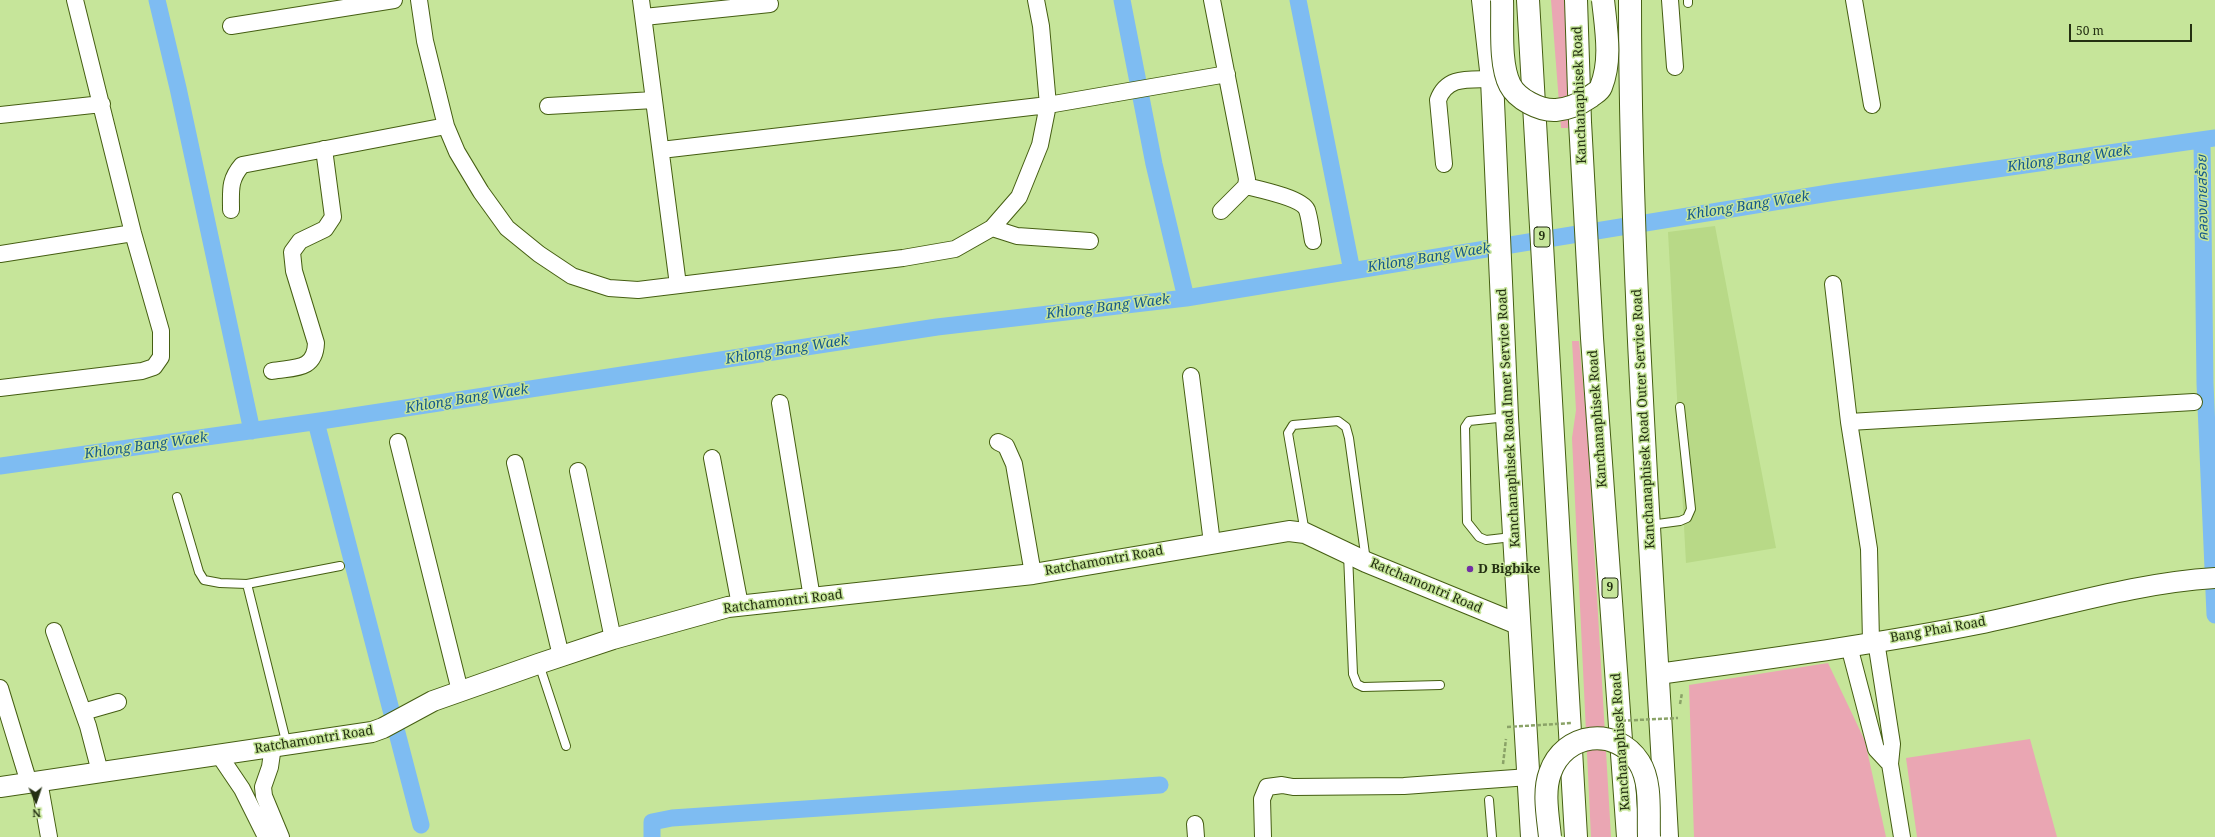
<!DOCTYPE html>
<meta charset="utf-8">
<style>
body{margin:0}
#map{position:relative;width:2215px;height:837px;overflow:hidden;background:#c6e59a;font-family:"Noto Serif",serif}
canvas{display:block}
.north{position:absolute;left:16px;top:781px;width:40px;height:40px;-webkit-text-stroke:3px #c6e59a;paint-order:stroke;rotate:177deg;font-size:11px;font-weight:700;line-height:16px;text-align:center;color:#243012}
.north::after{content:'';display:block;margin:auto;width:14px;height:18px;background:#243012;clip-path:polygon(50% 0,100% 100%,50% 72%,0 100%)}
.scale{position:absolute;left:2069px;top:24px;width:123px;height:18px;box-sizing:border-box;border:2px solid #243012;border-top:0;padding-left:5px;font-size:12px;line-height:14px;white-space:nowrap;color:#243012;-webkit-text-stroke:3px #c6e59a;paint-order:stroke}
</style>
<div id="map">
<canvas width="2215" height="837"></canvas>
<div class="north">N</div>
<div class="scale">50 m</div>
</div>
<script>
const g = document.querySelector('canvas').getContext('2d');
g.lineJoin = 'round';
function fillPath(path, color) { g.fillStyle = color; g.fill(path, 'evenodd'); }
function stroke(path, color, width, dash) { g.strokeStyle = color; g.lineWidth = width; g.lineCap = dash ? 'butt' : 'round'; g.setLineDash(dash || []); g.stroke(path); }
function write(font, color, halo, rows, align = 'center') {
  g.font = font + ' "Noto Serif","Noto Sans Thai",serif'; g.lineWidth = 3; g.setLineDash([]); g.textBaseline = 'middle'; g.strokeStyle = halo; g.fillStyle = color; for (const [text, x, y, turn = 0] of rows) {
    g.save(); g.translate(x, y); g.rotate((+turn || 0) * Math.PI / 180); g.textAlign = isNaN(turn) ? turn : align; if (halo) g.strokeText(text, 0, 0); g.fillText(text, 0, 0); g.restore();
  }
}
fillPath(new Path2D(`
 M1715,226l61,322 -90,15 -18,-331z`), '#b8d987');
fillPath(new Path2D(`
 M1551,0h17l4,83 -4,45h-7z
 M1572,341h7l8,84 24,412h-20l-19,-399 4,-28z
 M1828,663l37,78 21,96h-192l-5,-152z
 M2030,739l27,98h-140l-11,-79z`), '#eaa6b3');
stroke(new Path2D(`
 M157,0l21,88 74,343
 M1122,0l32,164 32,134
 M1298,0l54,271
 M2202,140l3,243 10,232
 M316,422l105,403
 M0,466l327,-46 610,-93 249,-29 649,-106 380,-54
 M652,837v-15l20,-4 488,-33`), '#7ebcf2', 17);
const service = new Path2D(`
 M1688,0v3
 M1507,417l-38,4 -4,6 2,95 12,15 7,3 26,-3
 M177,497l22,75 5,8 16,3 27,1 40,161
 M1650,525l30,-4 7,-3 4,-9 -11,-102
 M1305,533l-17,-100 5,-8 45,-4 8,6 3,11 17,123
 M1348,554l5,120 4,10 6,3 77,-2
 M247,584l93,-18
 M539,664l27,82
 M1489,800l3,37`);
const minor = new Path2D(`
 M419,0l6,41 21,85 11,26 24,40 26,36 32,26 33,22 37,12 29,2 265,-32 52,-9 37,-21 27,-31 21,-52 8,-40 -7,-79 -5,-26
 M641,0l37,285
 M1212,0l35,179 -1,7 -25,25
 M1670,0l5,67
 M1854,0l18,105
 M644,17l126,-13
 M231,26l163,-26
 M548,106l106,-6
 M0,115l102,-11
 M661,150l387,-45 179,-31
 M1444,164l-6,-64c9,-25 32,-20 54,-21
 M1246,186c12,3 56,12 61,24 3,9 4,21 6,31
 M231,210c0,-20 -2,-30 11,-45l204,-39
 M992,228l25,8 73,5
 M0,254l133,-21
 M1833,284l16,138 20,127 2,93
 M272,371c22,-4 43,0 44,-28l-22,-72 -2,-19 8,-11 25,-12 8,-12 -9,-68
 M1191,376l21,167
 M0,388l142,-17 12,-4 7,-10v-26l-28,-98 -58,-233
 M780,403l32,195
 M1849,422l345,-20
 M398,442l62,249
 M998,442l8,4 8,18 19,110
 M712,458l28,147
 M515,463l46,193
 M578,471l35,168
 M54,631l34,95 12,46
 M1876,641l16,103 -2,20 12,73
 M1849,646l27,103 14,15
 M0,688l29,95
 M83,712l35,-10
 M273,746l-3,21 -7,20 1,9 17,41
 M219,755l23,34 24,48
 M39,781l10,56
 M1195,824l1,13
 M1263,837l-1,-38 5,-12 15,-2 11,2 111,-1 125,-9`);
const tertiary = new Path2D(`
 M1658,674c107,-15 214,-29 320,-50 79,-16 156,-41 237,-46
 M0,787l372,-55 11,-4 50,-27 105,-37 75,-25 115,-32 305,-33 256,-43 16,2 61,29 154,63`);
const secondary = new Path2D(`
 M1483,0l9,79 15,338 25,420
 M1630,0c0,279 22,558 37,837`);
const trunk = new Path2D(`
 M1528,0l48,837
 M1576,0l4,122 12,216 36,499`);
stroke(service, '#455e12', 10);
stroke(minor, '#455e12', 18);
stroke(tertiary, '#455e12', 22);
stroke(secondary, '#455e12', 24);
stroke(trunk, '#455e12', 24);
stroke(new Path2D(`
 M1680,704l2,-11
 M1503,764l3,-25`), '#8aa267', 2.5, [4, 2]);
stroke(service, '#fff', 8);
stroke(minor, '#fff', 16);
stroke(tertiary, '#fff', 20);
stroke(secondary, '#fff', 22);
stroke(trunk, '#fff', 22);
const secondaryBridge = new Path2D(`
 M1502,0c1,23 -3,64 8,85 7,14 30,26 46,25 12,-1 24,-6 34,-13 3,-3 9,-5 11,-10 11,-27 5,-58 2,-87
 M1550,837c-2,-20 -7,-45 0,-64 14,-41 66,-47 89,-11 13,20 9,52 10,75`);
stroke(secondaryBridge, '#455e12', 24, []);
stroke(new Path2D(`
 M1616,721l62,-3
 M1507,727l64,-4`), '#8aa267', 2.5, [4, 2]);
stroke(secondaryBridge, '#fff', 22);
for (const [x, y, r, color] of [
 [1470,569,4,"#712fa4"]
]) { const dot = new Path2D(); dot.arc(x, y, r, 0, 2 * Math.PI); g.fillStyle = color; g.fill(dot); stroke(dot, '#c6e59a', 1.5); }
for (const [x, y, w] of [
 [1542,237,16],
 [1610,588,16]
]) { const box = new Path2D(); box.roundRect(x - w / 2, y - 10, w, 20, 3); g.fillStyle = '#c6e59a'; g.fill(box); stroke(box, '#243012', 1); }
write('bold 12px', '#243012', null, [
 ["9",1542,237],
 ["9",1610,588]
]);
write('13px', '#243012', '#c6e59a', [
 ["Kanchanaphisek Road",1580,95,-92],
 ["Kanchanaphisek Road Inner Service Road",1509,418,-93],
 ["Kanchanaphisek Road",1598,419,-94],
 ["Kanchanaphisek Road Outer Service Road",1644,419,-93],
 ["Ratchamontri Road",1104,561,-10],
 ["Ratchamontri Road",1426,586,23],
 ["Ratchamontri Road",783,602,-7],
 ["Bang Phai Road",1938,630,-10],
 ["Ratchamontri Road",314,740,-9],
 ["Kanchanaphisek Road",1621,742,-94]
]);
write('bold 13px', '#243012', '#c6e59a', [
 ["D Bigbike",1478,569]
], 'left');
write('italic 14px', '#15598b', '#c6e59a', [
 ["Khlong Bang Waek",2069,159,-8],
 ["คลองนายสร้อย",2203,198,-91],
 ["Khlong Bang Waek",1748,206,-9],
 ["Khlong Bang Waek",1429,258,-9],
 ["Khlong Bang Waek",1108,307,-7],
 ["Khlong Bang Waek",787,350,-9],
 ["Khlong Bang Waek",467,399,-9],
 ["Khlong Bang Waek",146,446,-8]
]);
</script>
